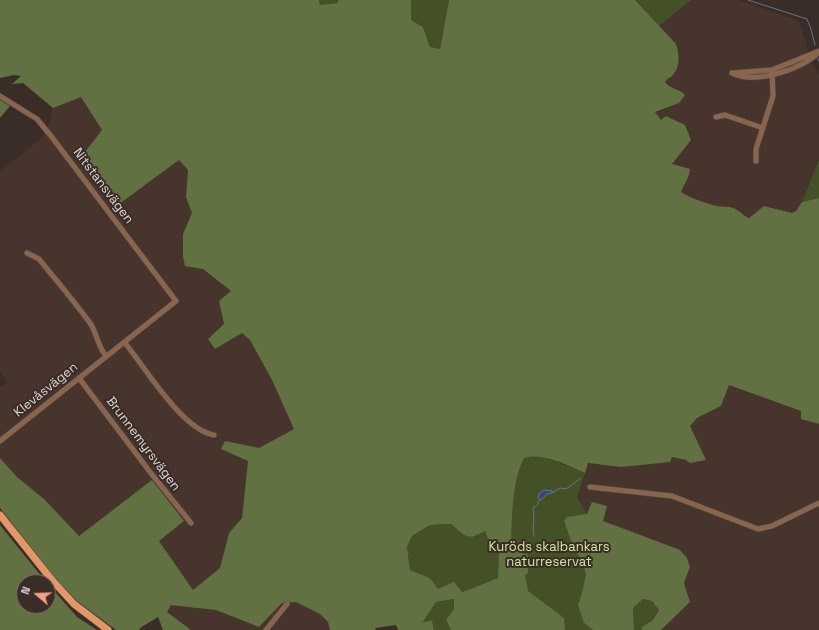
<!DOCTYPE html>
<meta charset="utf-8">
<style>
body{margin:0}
#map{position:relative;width:819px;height:630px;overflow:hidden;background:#3a2d28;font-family:"Space Grotesk",sans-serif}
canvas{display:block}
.north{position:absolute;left:16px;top:574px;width:40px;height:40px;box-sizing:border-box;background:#3a2d28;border:1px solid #7b706c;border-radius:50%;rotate:289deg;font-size:11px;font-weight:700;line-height:16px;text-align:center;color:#ddd5d2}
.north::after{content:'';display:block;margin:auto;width:14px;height:18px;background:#f39f84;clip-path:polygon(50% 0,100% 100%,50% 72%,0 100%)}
</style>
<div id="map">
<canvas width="819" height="630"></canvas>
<div class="north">N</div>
</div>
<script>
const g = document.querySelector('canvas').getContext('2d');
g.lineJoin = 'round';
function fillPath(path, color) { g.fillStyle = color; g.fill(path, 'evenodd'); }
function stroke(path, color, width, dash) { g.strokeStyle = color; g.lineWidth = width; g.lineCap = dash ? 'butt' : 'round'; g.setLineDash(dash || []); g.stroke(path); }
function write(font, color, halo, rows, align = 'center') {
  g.font = font + ' "Space Grotesk",sans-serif'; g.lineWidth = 4; g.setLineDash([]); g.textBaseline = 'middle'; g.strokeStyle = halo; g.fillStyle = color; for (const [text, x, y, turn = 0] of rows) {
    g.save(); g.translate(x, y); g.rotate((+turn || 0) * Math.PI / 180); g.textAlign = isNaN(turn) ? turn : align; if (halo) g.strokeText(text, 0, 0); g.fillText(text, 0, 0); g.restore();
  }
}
fillPath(new Path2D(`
 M691,0h47l61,21 12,41 8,12v86l-2,1 -15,41 -6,9 -4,2 -28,-7 -15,12 -5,-2 -5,-5 -33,-8 -18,-6 -7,-5 8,-17 -17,-11 13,-39 -19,-9 -5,4 -6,-8 9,-2 18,-18 -15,-7 -2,-3 3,-4 8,-34 -17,-18z
 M81,96l21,34 17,75 60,-45 9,10 -2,27 6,16 -9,21 20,35 28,22 -12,10 5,23 18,9 8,7 22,40 22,49 -35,19 -38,1 27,12 -6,57 -13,15 -9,35 -27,22 -34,-49 25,-20 -32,-40 -73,55 -35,-37 -27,-22 -17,-19v-71l7,-5 -7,-10v-201l41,-32 8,-15 4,-16z
 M729,385l72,26v8l18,5v206h-158l29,-28 -6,-19 6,-16 -87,-46 -16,-7 -10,-17 11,-34 33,4 51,-10 14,3h20l-16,-34 7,-8 24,-12z
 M296,602l24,12 8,8 2,8h-139l-25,-18 5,-8 45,6 43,17 23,-24z`), '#47352d');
fillPath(new Path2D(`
 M319,0h19v3l-18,2z
 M411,0h38l-9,49 -10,-2 -7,-20 -12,-7z
 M635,0h56l-32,26z
 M819,160v38l-17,4 16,-41z
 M516,436l47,28 22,9 -8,24 10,17 -7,2 11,35 -7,72 9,7h-28l-1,-4 -50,-27 -16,-133z
 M451,524l13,11 21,-4 4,11 10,4 -1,32 -37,14 -23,-3 -8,-11 -20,-8 -3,-23 5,-11 18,-11z
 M455,599l-1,10 -8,11 5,10h-17l-2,-10 -11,4 15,-22z
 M643,599l9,2 7,9 -6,10 -11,7v3h-8l-1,-22z`), '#445127');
fillPath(new Path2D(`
 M0,0h319l1,5 18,-2v-3h73v20l12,7 7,20 10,2 9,-49h186l41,44c3,10 5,23 -4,32 -3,2 -4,2 -7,6 5,7 15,7 20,13l-6,8 -24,9 6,8 5,-4 19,9 6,15 -19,24 18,5 -1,6 -8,17c11,7 24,11 36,14 5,1 11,0 16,2 7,2 10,8 16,10l15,-12 28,7 4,-2 6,-9 17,-4v226l-18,-5v-8l-72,-26 -8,21 -24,12 -7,8 16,34 -16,3 -4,-3 -14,-3 -2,5 -49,5 -33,-4 -3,10c-19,-8 -40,-21 -61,-15 -13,25 -12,63 -13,91l17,6v18l-3,2 3,16 36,27 1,12h-114l-5,-10 8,-11v-10l-18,3 -14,21 10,-3 2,10h-36l-2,-5 -20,3 -1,2h-45l-2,-8 -8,-8 -24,-12 -14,1 -23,24 -43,-17 -45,-5 -4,7 24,18h-28l-5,-13 -18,11 -1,2h-23l-39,-29 -22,-23 -55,-70v-50l17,19 27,22 35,37 73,-56 32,41 -25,20 34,49 27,-22 9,-35 13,-15 6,-57 -27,-12 4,-8 34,7 35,-19 -22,-49 -22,-40 -8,-7 -27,16 -7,-10 16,-15 -5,-23 12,-10 -28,-22 -18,-3 -2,-9v-23l9,-21 -6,-16 2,-27 -9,-10 -61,45 -36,-49 20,-26 -21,-33 -28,11 -30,-25 -11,1 9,-8 -7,-1 -14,3zM451,524l13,11 8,2 13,-6 4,11 10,4 -1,32 -36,14 -8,-10 -16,7 -8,-11 -20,-8 -3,-23 5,-11 18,-11z
 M0,100l10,6 -10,12z
 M592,502l15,4 -4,15 77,29 7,8 3,9 -6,16 6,19 -29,28h-19v-3l11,-7 6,-10 -7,-9 -9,-2 -10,9 1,22h-41l-9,-7 -6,-18 4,-12 4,-19 -4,-13 -9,-15 -9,-25 3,-4 20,-3z
 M0,525l46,57h-22v24h24v-22l29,33 20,13h-97z`), '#627141');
const water = new Path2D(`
 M545,490l7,1v2l-5,1 -6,6 -3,-2 1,-4z`);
fillPath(water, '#31496f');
stroke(water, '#65738d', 1);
stroke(new Path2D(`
 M748,0l59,19 4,10 4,16
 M817,57l2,4
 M552,493l8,-5 6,1 15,-11
 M534,536l-1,-8 1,-9 -1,-11 4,-3 3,-6`), '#65738d', 1);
const minor = new Path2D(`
 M732,73c23,12 71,-4 87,-21
 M732,73l40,-3 47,-19
 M0,96l37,23 14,17 125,165 -176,140
 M716,117l9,-2 38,13
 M756,161v-12l17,-53 -1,-26
 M27,253l12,6c17,21 35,42 51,64 7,10 8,24 16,33
 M125,343c20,24 57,87 89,92
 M79,378l71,94 41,51
 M590,487l82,9 86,33 14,-3 47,-23
 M266,630l21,-26`);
const major = new Path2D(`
 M0,515l52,65 22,24 34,26`);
stroke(minor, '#574b47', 6);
stroke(major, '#574b47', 8);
stroke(minor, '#8a654e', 5);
stroke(major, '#e39766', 7);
write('13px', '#ddd5d2', '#3a2d28', [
 ["Nitstansvägen",103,186,53],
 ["Klevåsvägen",46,390,-39],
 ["Brunnemyrsvägen",143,444,53]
]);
write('13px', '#cfe89d', '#3a2d28', [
 ["Kuröds skalbankars",549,547],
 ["naturreservat",549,562]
]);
</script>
